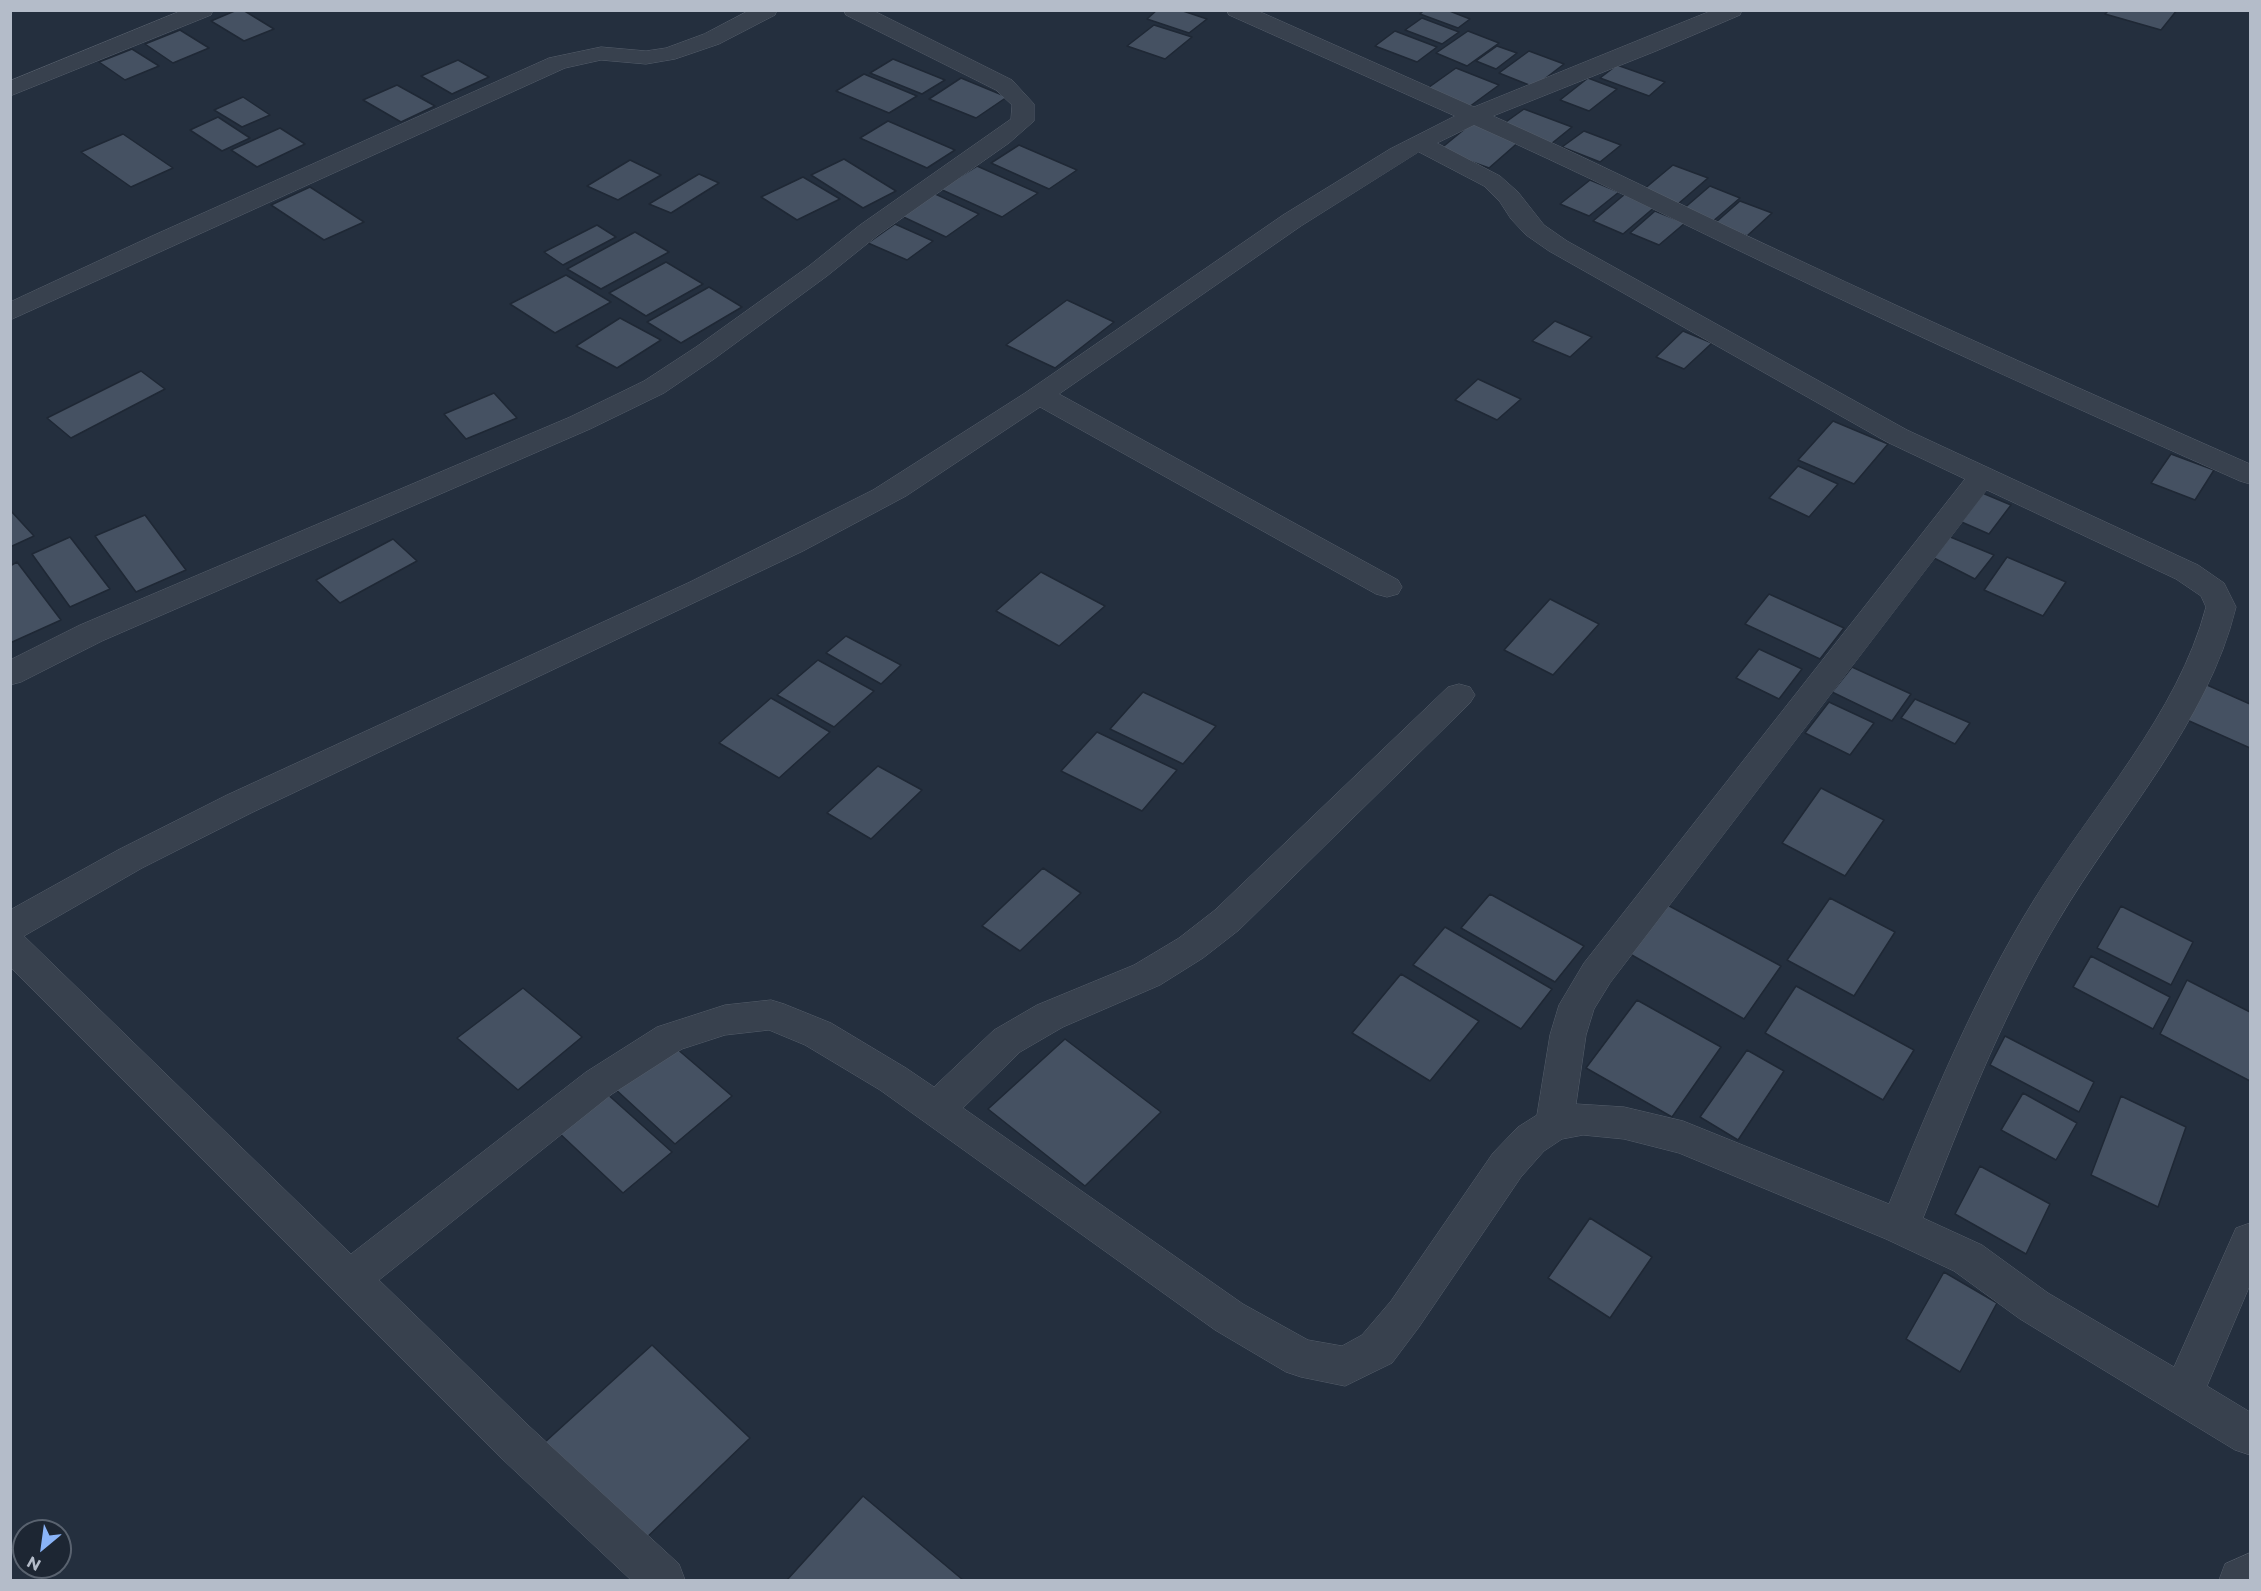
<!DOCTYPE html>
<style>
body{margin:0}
#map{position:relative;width:2261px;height:1591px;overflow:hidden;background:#242f3e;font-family:Montserrat,sans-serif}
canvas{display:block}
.frame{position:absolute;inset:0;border:12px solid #b4bcc9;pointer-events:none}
.north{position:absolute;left:12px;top:1519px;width:60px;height:60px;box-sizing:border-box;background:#1d2633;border:2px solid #59626f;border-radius:50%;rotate:209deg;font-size:16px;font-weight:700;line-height:24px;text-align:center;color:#b4bcc9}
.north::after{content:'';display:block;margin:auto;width:21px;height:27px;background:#8ab4f8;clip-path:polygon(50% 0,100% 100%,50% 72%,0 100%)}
</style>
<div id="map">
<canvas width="2261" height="1591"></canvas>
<div class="frame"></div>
<div class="north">N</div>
</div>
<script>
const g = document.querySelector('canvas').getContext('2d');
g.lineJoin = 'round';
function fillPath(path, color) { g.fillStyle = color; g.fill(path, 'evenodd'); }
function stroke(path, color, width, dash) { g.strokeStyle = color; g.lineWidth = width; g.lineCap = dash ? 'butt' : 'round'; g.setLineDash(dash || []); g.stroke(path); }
const building = new Path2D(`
 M237,10h6l31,19 -30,12 -33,-20z
 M1157,10h23l27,9 -18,14 -42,-14z
 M1424,10h23l23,9 -12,9 -38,-14z
 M2109,10h68l-16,20 -56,-16z
 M1422,18l37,14 -17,12 -37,-14z
 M1154,25l38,12 -27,22 -38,-13z
 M180,30l29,18 -36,15 -28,-19z
 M1395,31l42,16 -20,15 -42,-16z
 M1468,31l31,12 -32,23 -31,-13z
 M1497,46l20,7 -21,16 -20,-8z
 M132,49l27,17 -34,14 -26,-18z
 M1529,51l35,13 -30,23 -35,-14z
 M893,59l52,21 -23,14 -52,-21z
 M458,60l31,17 -37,17 -31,-18z
 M1617,65l48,17 -16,14 -49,-18z
 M1456,68l43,17 -30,22 -44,-17z
 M864,74l53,22 -28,17 -53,-22z
 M961,78l46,19 -31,21 -47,-19z
 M1588,78l29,11 -28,22 -29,-11z
 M397,85l38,21 -34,16 -38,-22z
 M243,97l27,18 -28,12 -28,-17z
 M1524,109l48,18 -21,17 -48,-20z
 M218,117l32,21 -28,13 -32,-21z
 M888,121l67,29 -28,18 -67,-30z
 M1472,123l49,17 -32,28 -50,-18z
 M280,128l25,16 -48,23 -26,-17z
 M1584,131l37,14 -21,17 -38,-15z
 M123,134l50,34 -42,19 -50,-35z
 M1019,145l58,25 -28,19 -58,-26z
 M844,159l52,32 -33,17 -52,-33z
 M630,160l31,15 -43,25 -31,-14z
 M1673,165l35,13 -30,26 -35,-14z
 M977,166l61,27 -36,24 -62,-28z
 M699,174l20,9 -48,30 -22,-9z
 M803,177l37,22 -43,21 -36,-23z
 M1590,180l29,12 -30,24 -29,-12z
 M1710,186l30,12 -28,24 -30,-12z
 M310,187l54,35 -40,18 -53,-35z
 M931,192l48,22 -33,23 -49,-23z
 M1625,194l31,12 -33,28 -30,-13z
 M1740,201l32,12 -25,23 -32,-13z
 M1655,211l30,12 -26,22 -29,-12z
 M895,224l38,17 -26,19 -39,-17z
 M597,225l19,12 -53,28 -19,-13z
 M635,232l34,20 -68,37 -34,-20z
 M666,262l37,22 -57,32 -37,-23z
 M566,275l45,27 -56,31 -45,-29z
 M709,287l33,20 -61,36 -34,-21z
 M1067,300l47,22 -59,46 -49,-23z
 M620,318l41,22 -44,28 -41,-22z
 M1555,321l37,16 -22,20 -38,-16z
 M1683,331l29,12 -28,26 -28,-12z
 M141,371l24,18 -94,49 -24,-20z
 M1478,379l43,20 -24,21 -42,-20z
 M494,393l23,25 -51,21 -22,-25z
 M1833,421l55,23 -34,40 -56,-24z
 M2171,454l43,16 -19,30 -44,-17z
 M1798,466l40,18 -29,33 -40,-19z
 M1980,492l31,13 -22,29 -32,-14z
 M10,510l24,26 -24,11z
 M145,515l41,55 -50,22 -41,-56z
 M1948,536l46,19 -19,24 -43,-22z
 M70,537l40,52 -40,18 -38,-53z
 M393,539l24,22 -77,42 -24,-23z
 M2007,557l59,25 -23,34 -59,-26z
 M17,562l44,58 -51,23v-77z
 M1041,572l64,34 -46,40 -63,-35z
 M1769,594l75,34 -24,31 -75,-35z
 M1550,599l49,25 -46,51 -49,-25z
 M846,636l55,29 -20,19 -55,-31z
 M1759,649l43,20 -23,30 -43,-21z
 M818,660l56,31 -40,36 -57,-32z
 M1852,667l59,27 -19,27 -60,-29z
 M2198,681l52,23v44l-72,-32z
 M1143,692l73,34 -33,38 -73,-35z
 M771,698l59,34 -51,46 -60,-35z
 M1915,699l55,24 -15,21 -54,-26z
 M1829,702l45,21 -24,32 -45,-22z
 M1097,732l80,38 -35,41 -81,-40z
 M878,766l44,24 -51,49 -44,-26z
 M1821,788l63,32 -39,56 -63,-33z
 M1043,868l38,25 -61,58 -38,-25z
 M1490,894l94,52 -29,36 -94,-54z
 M1830,898l65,34 -41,64 -67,-36z
 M1660,901l121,65 -37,53 -121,-69z
 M2121,906l72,36 -22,43 -74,-37z
 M1445,927l107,62 -31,40 -108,-64z
 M2091,956l79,41 -17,32 -80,-42z
 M1401,974l78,47 -49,60 -78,-48z
 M2187,980l63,32v69l-90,-47z
 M1796,986l118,64 -31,50 -118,-67z
 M523,988l59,49 -64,53 -61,-52z
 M1637,1000l84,47 -49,70 -86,-49z
 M2005,1036l89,46 -15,30 -89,-47z
 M1065,1039l96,73 -76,74 -97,-77z
 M669,1042l63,54 -57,48 -62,-57z
 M1747,1050l37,21 -46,69 -38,-23z
 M605,1092l67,60 -49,41 -66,-62z
 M2023,1093l54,30 -21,37 -55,-30z
 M2121,1096l65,31 -28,80 -67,-32z
 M1980,1166l70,38 -24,50 -71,-40z
 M1590,1218l62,39 -42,61 -62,-40z
 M1944,1272l53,31 -37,69 -54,-33z
 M652,1345l98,93 -109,105 -97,-100z
 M863,1496l100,84h-176z`);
fillPath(building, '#455162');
stroke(building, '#1f2835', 1.5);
const street = new Path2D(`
 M183,10h30l-2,5 -201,81v-15z
 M750,10h27l-2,5 -56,29 -44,15 -29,5 -45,-4 -36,8 -555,252v-18l142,-66 397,-178 52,-11 45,4 20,-3 38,-14z
 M844,10h28l140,70 22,24v17l-25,22 -131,92 -51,41 -113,83 -50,34 -74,36 -488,212 -81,41 -11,3v-25l70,-35 490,-208 74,-36 52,-34 113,-81 51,-41 151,-106 1,-14 -16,-15 -150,-75z
 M1227,10h29l218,97 239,-97h29l-2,5 -84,36 -163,65c99,44 196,93 295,139 153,72 308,141 462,209v20l-10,-3c-158,-70 -315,-141 -471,-216 -98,-47 -196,-96 -295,-140l-37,18 63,33 18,16 26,33 23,16 340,189 291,135 26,18 12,24c-28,116 -118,212 -178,314 -56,94 -95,196 -135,297l59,27 66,48 126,74 62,-139 14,-5v62l-43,101 43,26v43l-15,-5 -215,-131 -66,-48 -68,-32 -207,-86 -55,-14 -41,-4 -21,4 -18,12 -23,26 -102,150 -27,36 -47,23 -44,-9 -15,-5 -71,-42 -335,-240 -75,-45 -36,-15 -44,5 -43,14 -70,45 -233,186 150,146 150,138 6,16h-54l-132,-124 -489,-489v-57l108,-60 109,-55 463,-213 183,-92 152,-97 258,-178 107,-66 65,-33 -226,-101zM1419,152l65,34 16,16 11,17 15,16 23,16 338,191 78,37 -381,484 -25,42 -9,30 -13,80 -19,12 -25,26 -102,148 -29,34 -20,11 -34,-6 -65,-36 -280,-196 57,-56 43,-25 97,-42 43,-27 36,-28 231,-227 5,-8 -5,-8 -11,-3 -11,3 -233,223 -36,28 -45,27 -97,40 -43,25 -60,57 -28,-19 -75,-45 -47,-19 -13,-4 -46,5 -68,22 -71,45 -235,182 -327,-318 118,-68 109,-55 552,-262 103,-55 134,-89 336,187 11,3 11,-3 4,-7 -4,-7 -339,-186 242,-168zM1987,490l189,89 25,17 5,11c-28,107 -114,199 -172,293 -59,95 -102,200 -145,304l-206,-83 -59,-14 -48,-3 10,-69 8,-26 16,-26z
 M2250,1553v27h-31l6,-16z`);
stroke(street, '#565f6c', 1);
fillPath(street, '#38414e');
</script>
